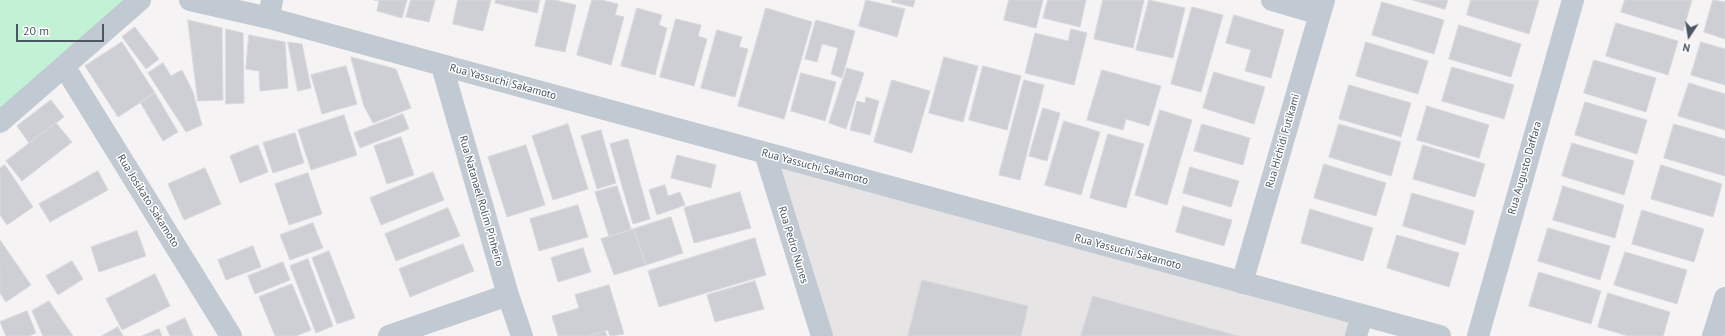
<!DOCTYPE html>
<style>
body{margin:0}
#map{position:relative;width:1725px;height:336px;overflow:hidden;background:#f5f3f3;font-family:"PT Sans",sans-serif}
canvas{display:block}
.north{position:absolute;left:1669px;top:16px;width:40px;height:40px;-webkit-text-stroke:3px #fff;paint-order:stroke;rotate:192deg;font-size:11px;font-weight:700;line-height:16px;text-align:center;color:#4a5661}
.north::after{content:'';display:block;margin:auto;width:14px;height:18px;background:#4a5661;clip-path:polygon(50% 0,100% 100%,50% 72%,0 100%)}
.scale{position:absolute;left:16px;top:24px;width:88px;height:18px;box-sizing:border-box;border:2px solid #4a5661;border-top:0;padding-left:5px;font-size:12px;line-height:14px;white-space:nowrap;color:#4a5661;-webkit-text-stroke:3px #fff;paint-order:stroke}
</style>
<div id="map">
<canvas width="1725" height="336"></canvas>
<div class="north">N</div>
<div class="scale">20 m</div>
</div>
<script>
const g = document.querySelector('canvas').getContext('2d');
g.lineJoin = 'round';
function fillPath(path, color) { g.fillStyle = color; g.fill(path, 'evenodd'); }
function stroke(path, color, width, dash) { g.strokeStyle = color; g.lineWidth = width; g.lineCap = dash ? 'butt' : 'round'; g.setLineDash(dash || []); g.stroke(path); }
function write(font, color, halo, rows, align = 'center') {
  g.font = font + ' "PT Sans",sans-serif'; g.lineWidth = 3; g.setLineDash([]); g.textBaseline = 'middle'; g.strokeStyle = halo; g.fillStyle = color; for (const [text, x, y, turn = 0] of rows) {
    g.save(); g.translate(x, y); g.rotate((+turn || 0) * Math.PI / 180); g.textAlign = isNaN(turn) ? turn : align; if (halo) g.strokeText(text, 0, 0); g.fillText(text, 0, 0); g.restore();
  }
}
fillPath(new Path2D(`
 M773,155l589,160 -6,21h-530z`), '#e6e4e5');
fillPath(new Path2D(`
 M0,0h128l-128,110z`), '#c3f1d5');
const building = new Path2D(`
 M374,0h33l-5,18 -25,-7 2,-10z
 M411,0h24l-6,22 -23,-5z
 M458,0h33l-8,31 -30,-7z
 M496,0h44l-3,13 -42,-10z
 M546,0h9l21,5 -11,47 -30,-6z
 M592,0h10l16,4 -3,11 9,2 -13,48 -34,-10z
 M866,0l39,9 -8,28 -38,-11z
 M892,0h23l-2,7 -21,-5z
 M1009,0h34l-7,28 -32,-8z
 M1048,0h38l-6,27 -37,-9z
 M1103,0h41l-11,48 -39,-9z
 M1149,0l36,8 -12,50 -37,-8z
 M1413,0h35l-3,9z
 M1471,0h68l-10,34 -62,-19z
 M1625,0h67l-9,31 -62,-19z
 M1713,0l12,2v37l-21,-7z
 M1382,2l62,18 -10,34 -62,-19z
 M1192,7l31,8 -22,77 -30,-8z
 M637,8l25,7 -3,10 8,3 -12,47 -34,-9z
 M766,8l46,14 -28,97 -46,-13z
 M1234,15l50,15 -13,48 -26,-7 6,-21 -25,-7z
 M676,19l25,6 -3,11 9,3 -13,47 -34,-9z
 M188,20l34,8 1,72 -25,1z
 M816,20l39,11 -13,47 -11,-4 7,-26 -16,-4 -5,18 -12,-3z
 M1616,23l62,18 -10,34 -62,-19z
 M1459,25l62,19 -10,33 -62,-18z
 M135,27l24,32 -13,10 -24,-32z
 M226,29l17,4 1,70 -18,1z
 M1071,29l16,4 -13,52 -49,-12 10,-40 33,8z
 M717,30l25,7 -3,10 9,2 -13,48 -34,-9z
 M249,35l36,7 3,46 -28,3 -1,-20 -13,-2z
 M122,42l33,51 -37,24 -33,-51z
 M288,42l14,2 9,44 -13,3z
 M1366,42l62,19 -10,33 -62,-18z
 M1701,42l24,7v36l-34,-10z
 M351,57l45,12 15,39 -38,15 -9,-17z
 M944,57l34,9 -15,56 -34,-9z
 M1594,60l62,18 -10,34 -62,-19z
 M163,63l8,13 11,-6 11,22 9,33 -16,7 -38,-59z
 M346,66l11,38 -35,10 -11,-39z
 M983,66l38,10 -14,54 -38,-10z
 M1452,67l62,18 -10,34 -62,-18z
 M847,68l17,5 -18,56 -17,-6z
 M1102,70l59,16 -12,40 -23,-7 -3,11 -36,-10z
 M1214,72l51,15 -11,37 -51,-16z
 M801,73l35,9 -11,39 -34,-10z
 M892,80l38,11 -18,62 -38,-11z
 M1024,80l20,5 -24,95 -21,-5z
 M1689,83l36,11v36l-47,-14z
 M1349,85l62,18 -10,34 -62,-18z
 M155,93l23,39 -15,9 -23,-39z
 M866,97l13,4 -9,34 -20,-5 7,-29 8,2z
 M51,100l13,17 -35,26 -12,-17z
 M1585,102l62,18 -10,34 -62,-19z
 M1427,106l62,19 -10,33 -62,-18z
 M1043,108l17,5 -13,48 -18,-5z
 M1160,110l32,10 -25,85 -32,-10z
 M403,114l6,15 -49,19 -6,-15z
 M344,115l13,40 -46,15 -13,-40z
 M1064,121l36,11 -19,63 -36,-10z
 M56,123l16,19 -50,39 -16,-20z
 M568,124l20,65 -35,11 -21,-64z
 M1202,124l48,14 -7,27 -49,-14z
 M1339,124l62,18 -10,34 -62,-19z
 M1674,124l51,15v37l-61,-18z
 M601,130l15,53 -19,6 -16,-53z
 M295,133l9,30 -31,10 -10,-30z
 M1108,134l36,10 -18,64 -36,-10z
 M401,137l13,38 -27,9 -13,-38z
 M628,139l22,80 -17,5 -23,-80z
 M1572,143l62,18 -10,34 -62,-19z
 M258,145l10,27 -28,11 -10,-27z
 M526,145l19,60 -38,12 -19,-60z
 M1423,145l62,19 -10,33 -62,-18z
 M677,155l39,10 -5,23 -40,-10z
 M1324,164l62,19 -10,33 -62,-18z
 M5,165l28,42 -26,18 -7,-10v-47z
 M1661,165l61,19 -9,33 -62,-18z
 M1190,167l49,14 -8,26 -48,-14z
 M205,168l16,36 -37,16 -16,-36z
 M98,171l10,19 -58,32 -11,-18z
 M433,172l11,28 -63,25 -11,-27z
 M308,173l14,41 -33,11 -14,-41z
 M665,185l3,11 12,-4 5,13 -28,10 -8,-25z
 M617,186l14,43 -22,8 -14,-45z
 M1563,186l61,19 -9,33 -62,-18z
 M740,192l11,36 -57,15 -10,-35z
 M1412,193l62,18 -9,34 -62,-19z
 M578,205l10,32 -49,14 -9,-32z
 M1183,206l49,14 -8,26 -48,-14z
 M448,208l12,28 -64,25 -11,-27z
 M1310,209l63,19 -10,33 -62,-18z
 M1642,210l62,19 -10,33 -62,-18z
 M671,217l12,36 -37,12 -12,-36z
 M313,223l10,25 -33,12 -10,-25z
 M1548,228l62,18 -10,34 -62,-19z
 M634,229l12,36 -32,10 -13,-36z
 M137,231l9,25 -47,16 -8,-25z
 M1397,235l62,18 -10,34 -62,-19z
 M755,238l11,37 -107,32 -11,-36z
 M0,240l31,45 -25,17 -6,-9z
 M463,244l11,27 -64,26 -11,-28z
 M253,246l8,21 -35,13 -8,-20z
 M583,248l8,24 -33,10 -7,-24z
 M329,251l26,67 -18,6 -25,-66z
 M1625,252l62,18 -10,34 -63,-19z
 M308,259l25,67 -17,7 -26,-67z
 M72,261l11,18 -25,16 -12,-19z
 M283,262l7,18 -35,14 -7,-18z
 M1539,272l62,19 -10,33 -62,-18z
 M155,274l15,32 -48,24 -16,-31z
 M922,280l106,26 -7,30h-113z
 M755,281l9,28 -49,13 -8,-27z
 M292,284l19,46 -15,6h-21l-16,-39z
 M609,285l15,49 -14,2 -2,-6 -20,6h-30l-6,-20 27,-8 -4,-13z
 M1608,293l62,19 -7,24h-35l-30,-9z
 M1093,296l145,40h-157z
 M49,301l24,35h-30l-11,-25z
 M27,311l9,22 -7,3h-23l-6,-14z
 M185,318l8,18h-23l-4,-9z
 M118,327l5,9h-21z
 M159,329l3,7h-20z
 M605,331l2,5h-19z`);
fillPath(building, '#cdcfd5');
stroke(building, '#d7d9de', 1);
stroke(new Path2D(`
 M190,0l79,18 1171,318
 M1272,0l48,14
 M269,18l3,-18
 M64,66l167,270
 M442,66l66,229 14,41
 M0,122l140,-122
 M765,153l57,183
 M1242,283l82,-283
 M389,336l119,-41
 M1356,336l6,-21
 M1478,336l95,-336
 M1713,336l12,-38`), '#c1cad2', 22);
write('11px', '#4a5661', '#fff', [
 ["Rua Yassuchi Sakamoto",503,82,15],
 ["Rua Hichidi Futikami",1283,141,-74],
 ["Rua Yassuchi Sakamoto",815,167,15],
 ["Rua Augusto Daffara",1525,168,-74],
 ["Rua Josikato Sakamoto",148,201,58],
 ["Rua Natanael Rolim Pinheiro",481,201,74],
 ["Rua Pedro Nunes",793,245,73],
 ["Rua Yassuchi Sakamoto",1128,252,15]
]);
</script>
